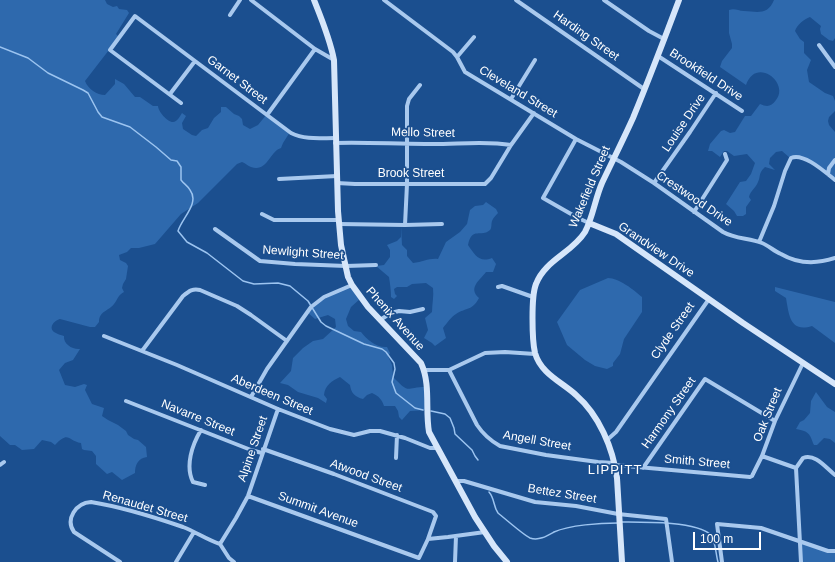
<!DOCTYPE html>
<style>
body{margin:0}
#map{position:relative;width:835px;height:562px;overflow:hidden;background:#1b4f8f;font-family:Arial,sans-serif}
canvas{display:block}
.scale{position:absolute;left:693px;top:532px;width:68px;height:18px;box-sizing:border-box;border:2px solid #fff;border-top:0;padding-left:5px;font-size:12px;line-height:14px;white-space:nowrap;color:#fff;-webkit-text-stroke:3px #1b4f8f;paint-order:stroke}
</style>
<div id="map">
<canvas width="835" height="562"></canvas>
<div class="scale">100 m</div>
</div>
<script>
const g = document.querySelector('canvas').getContext('2d');
g.lineJoin = 'round';
function fillPath(path, color) { g.fillStyle = color; g.fill(path, 'evenodd'); }
function stroke(path, color, width, dash) { g.strokeStyle = color; g.lineWidth = width; g.lineCap = dash ? 'butt' : 'round'; g.setLineDash(dash || []); g.stroke(path); }
function write(font, color, halo, rows, align = 'center') {
  g.font = font + ' Arial,sans-serif'; g.lineWidth = 3.5; g.setLineDash([]); g.textBaseline = 'middle'; g.strokeStyle = halo; g.fillStyle = color; for (const [text, x, y, turn = 0] of rows) {
    g.save(); g.translate(x, y); g.rotate((+turn || 0) * Math.PI / 180); g.textAlign = isNaN(turn) ? turn : align; if (halo) g.strokeText(text, 0, 0); g.fillText(text, 0, 0); g.restore();
  }
}
fillPath(new Path2D(`
 M0,0h105l2,4 6,3 4,-1 2,3 8,1 2,3 -13,21 3,3 -34,44c3,8 12,14 20,14l10,-11v-5l9,5 11,13h5l13,9h5c0,5 9,16 15,16 4,0 7,-6 9,-9l4,3 -4,7 1,6 9,6 4,1 6,-6 6,-2 6,-10 7,-6v-5h5l8,7 5,2 3,3 1,6 7,4 8,-4 9,-11 23,18 -7,11 -2,5c-11,3 -14,25 -30,19 -3,-1 -6,-4 -9,-5l-5,2 -39,39 -17,11 -26,30 -16,4h-8l-4,4 -8,3 1,5 6,3 2,3 -2,13 -3,5 -1,4 2,4c-6,3 -6,7 -10,12 -5,7 -15,7 -15,18l-4,5h-5l-30,-8c-5,1 -12,8 -6,13 3,2 7,3 10,4 -1,8 9,14 16,13l-7,11 -8,3 -6,7 6,15 10,2 9,-3 3,1 -2,5 7,14 12,4 -2,8 6,4 10,5 8,6 2,4 6,4 4,1 8,7 1,10c-9,1 -12,8 -12,16l-13,7 -10,-8 -5,2 -11,-10v-8l-4,-5 -8,-1 -2,-1 -1,-6c-13,-2 -12,-13 -26,2l-4,-3 -9,-2 -8,9 -12,1 -7,-5h-5l-10,-9z
 M774,0h61v38l-2,3 -4,-1 -8,-6 -1,-5 1,-3 -11,-9c-6,2 -13,8 -15,14l5,8 4,3v11l7,7 -4,10 2,12 16,11 8,3 2,5v10l-6,6 -1,4 1,4 6,7v48l-29,-21 -16,-1 -8,-7 -6,1 -6,6 -1,6 6,6 -10,-3c-7,7 -4,8 -7,15 -2,6 -8,9 -9,15l2,3 -5,7v7l-3,2h-6l-3,-5 -8,-7 14,-22 6,-1 5,-7 4,-11 -8,-9 -13,2 -7,-5h-3l-4,6 -8,-6h-4l2,-7 11,-13 3,-1 6,3 5,-1 10,-16h6l9,-12c7,3 11,3 16,-4 14,-17 -20,-44 -30,-15l-26,-18 2,-6 10,-13v-4l-3,-11v-23c6,-2 9,1 15,1 14,1 24,4 30,-11z
 M486,202l10,7 2,4c-2,2 -5,5 -6,8 -1,3 0,7 -2,9 -9,8 -18,-4 -22,15 7,10 11,18 24,13l4,6 -3,8h-7c-7,9 -18,16 -7,26 -7,13 -12,9 -23,16 -5,3 -9,9 -13,14l3,10 -11,8 -3,-3 -8,-5 4,-8 -3,-12 7,-6c0,-8 2,-16 1,-24l-7,-5 -14,1 -5,3h-10l-3,2 1,5 2,2 -3,3 -3,-2c0,-7 -1,-13 -2,-20l-13,-11 8,-1 6,-8v-7l-3,-5 10,-4 4,-4v-11l1,19 5,5v6l6,7c10,-1 16,-5 25,-4l8,-17 14,-10 7,-8 3,-14 5,-4 8,-1z
 M608,278c11,0 26,12 34,19v15l-18,27 -4,15 -7,9v3l-6,3 -12,-3 -10,-6 -18,-15 -10,-23 23,-32z
 M350,285l11,13 -10,9 -5,12 2,7 6,5 7,1c6,8 16,16 26,15l3,6 -2,3 4,9 1,12c18,18 11,10 33,10v23l-16,1 -8,9 -3,-3 -1,-6 -3,-5h-11c-2,-6 -5,-10 -12,-13l-5,2 -4,4c-8,-2 -12,-6 -13,-14l-10,-8c-8,4 -15,8 -16,18l3,4 -1,4 -8,-5 -20,-6 -10,-7 -8,-2 11,-12 2,-13 10,-10 10,-7 10,-2 13,-12 -1,-8 -7,-4 -13,4 -8,-7 5,-6z
 M775,287l60,15v41l-23,-17c-22,7 -23,-11 -26,-28l-11,-7z
 M816,392l11,15 8,5v31l-5,-4 -6,-1 -7,7h-3c-5,-12 -4,-13 -18,-16l4,-7 4,-2 6,-7 1,-12z
 M800,541l30,10 5,-1v12h-34z`), '#2e69ad');
stroke(new Path2D(`
 M0,47l28,11 20,15 35,17 5,3 10,19 4,5 28,10 26,20 15,13 6,1 4,6v13c3,4 7,6 9,10 10,13 -8,28 -12,41l9,11 20,11 36,28 11,3 24,-1 12,3 18,15 13,21 5,4 38,18 18,5 4,3 8,11 1,6 -3,13 4,11 19,15 8,2
 M431,411l14,3 5,4 4,10 1,6 17,16 3,6 3,4
 M489,492c6,7 4,14 9,21 6,5 27,23 32,25 9,3 17,-2 24,-6 16,-7 46,-9 64,-9
 M622,522c19,0 75,-1 89,13 4,4 5,20 7,27`), '#9cc4f0', 1.5);
stroke(new Path2D(`
 M251,0l64,49 19,11
 M384,0l69,52 4,5 8,15 111,67 45,23 33,21 69,49c12,7 26,6 39,11 7,3 12,8 19,11 17,10 36,10 54,4
 M516,0l128,89
 M604,0l45,31 15,8
 M230,15l10,-15
 M819,45l16,22
 M658,56l84,55
 M457,57l17,-20
 M170,94l25,-33
 M511,99l24,-39
 M181,103l-71,-53 25,-34 156,117c14,7 29,5 44,5
 M267,115l48,-66
 M576,139l-33,59 35,20 11,5
 M335,143c30,-1 60,1 90,1 28,1 58,-4 86,1
 M828,174l1,-6 6,-8
 M279,179l58,-3
 M337,183l18,1h130l6,-6 20,-33 23,-32
 M654,183l36,-51 26,-39
 M694,212l33,-52 -2,-6
 M262,214l12,6h65
 M339,224l66,1 37,-1
 M405,225l2,-41v-78l2,-7 11,-14
 M215,229l45,32 35,3 51,2 30,-1
 M759,242l15,-36 11,-35 6,-13c12,-6 34,14 44,22
 M498,287l4,-1 31,11
 M380,320l11,-7 8,-2 11,1 13,-3
 M104,336l73,29 101,44 52,20 24,6 16,-4h10l25,7 25,10h7
 M142,351l41,-55c6,-5 10,-8 17,-6l37,16 14,9 36,26
 M424,370h25l36,-17 20,-1 30,2
 M449,370l28,55c6,9 14,16 23,21l46,9 52,7 16,1
 M251,397l16,-28 44,-62 13,-10 28,-12
 M126,401l125,49 11,3
 M201,430c-9,15 -16,36 -8,52l12,3
 M607,440l9,-8 93,-133
 M263,449l71,25 99,38 3,4 -8,23
 M762,456l34,12
 M396,458l1,-23
 M0,465l4,-3
 M615,465l135,12 2,-1 10,-20 13,-35 28,-58
 M643,468l62,-89 70,42
 M456,481h8l71,21 41,4 42,8 48,5 6,43
 M248,496l171,62 9,-19 20,-2 37,-5
 M220,544l16,-26 12,-22 30,-87
 M220,544l9,14 5,4
 M120,562l-46,-30c-9,-13 2,-29 17,-30 31,5 63,15 92,25 13,5 24,13 37,17
 M176,562l18,-30
 M455,562l1,-26
 M722,562l-5,-38 44,4 67,23h7
 M801,562l-5,-94 7,-10c12,-5 23,10 32,17`), '#a9c9ee', 4);
stroke(new Path2D(`
 M314,0c8,20 16,39 20,60l4,151 3,34 7,32 4,8 16,22 53,56c10,22 4,46 8,69l46,85 19,29 13,16
 M589,223l27,11 127,89 92,61
 M622,562l-5,-84c-4,-30 -18,-63 -41,-83 -14,-13 -35,-21 -41,-42 -3,-13 -4,-57 1,-69 9,-24 36,-31 49,-52 8,-15 10,-33 17,-49 10,-21 21,-43 31,-65 16,-39 31,-78 46,-118`), '#d6e6fa', 6);
write('12px', '#fff', '#1b4f8f', [
 ["Harding Street",586,36,35],
 ["Brookfield Drive",706,75,33],
 ["Garnet Street",237,80,37],
 ["Cleveland Street",518,92,31],
 ["Louise Drive",684,123,-56],
 ["Mello Street",423,133,1],
 ["Brook Street",411,174],
 ["Wakefield Street",590,187,-67],
 ["Crestwood Drive",694,199,34],
 ["Grandview Drive",656,250,34],
 ["Newlight Street",303,253,4],
 ["Phenix Avenue",395,319,48],
 ["Clyde Street",673,331,-55],
 ["Aberdeen Street",272,395,23],
 ["Harmony Street",669,413,-55],
 ["Oak Street",768,415,-68],
 ["Navarre Street",198,418,22],
 ["Angell Street",537,441,10],
 ["Alpine Street",253,449,-71],
 ["Smith Street",697,462,5],
 ["Atwood Street",366,476,20],
 ["Bettez Street",562,494,9],
 ["Renaudet Street",145,507,16],
 ["Summit Avenue",318,510,20]
]);
g.letterSpacing = '1px';
write('13px', '#fff', '#1b4f8f', [
 ["LIPPITT",615,470]
]);
g.letterSpacing = '0px';
</script>
